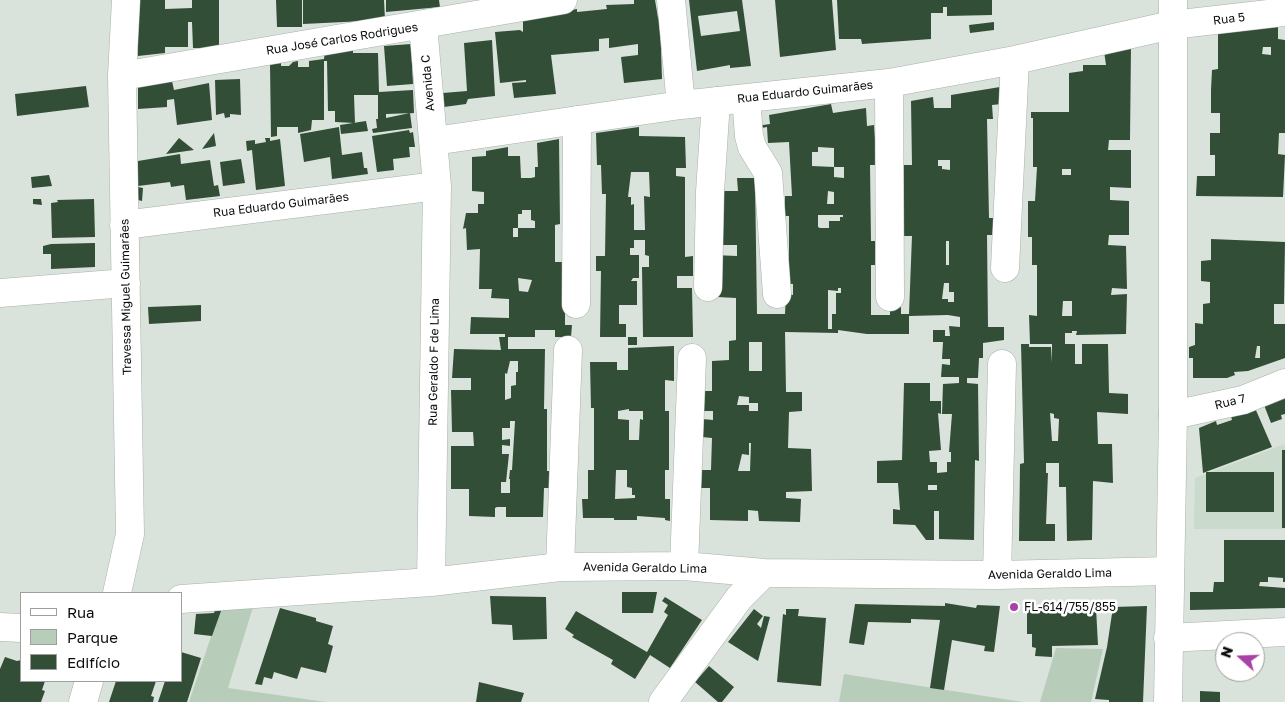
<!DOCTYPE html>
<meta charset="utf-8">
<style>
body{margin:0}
#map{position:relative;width:1285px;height:702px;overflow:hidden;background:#dae3db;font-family:"Golos Text",sans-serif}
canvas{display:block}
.legend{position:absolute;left:20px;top:592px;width:162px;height:90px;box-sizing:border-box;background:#fff;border:1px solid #9d9e9d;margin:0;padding:6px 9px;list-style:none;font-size:15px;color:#0a0d0b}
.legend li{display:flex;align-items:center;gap:10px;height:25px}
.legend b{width:25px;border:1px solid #9d9e9d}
.north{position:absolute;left:1215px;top:632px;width:50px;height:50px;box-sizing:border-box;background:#fff;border:1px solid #9d9e9d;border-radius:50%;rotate:290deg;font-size:14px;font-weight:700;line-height:20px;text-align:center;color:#0a0d0b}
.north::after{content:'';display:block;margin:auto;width:18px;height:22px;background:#a842a6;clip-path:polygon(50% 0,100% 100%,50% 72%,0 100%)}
</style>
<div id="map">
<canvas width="1285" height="702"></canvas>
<ul class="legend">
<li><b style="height:6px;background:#fff"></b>Rua</li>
<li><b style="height:14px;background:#b7cdba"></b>Parque</li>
<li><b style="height:14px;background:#324e37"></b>Edifício</li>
</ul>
<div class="north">N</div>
</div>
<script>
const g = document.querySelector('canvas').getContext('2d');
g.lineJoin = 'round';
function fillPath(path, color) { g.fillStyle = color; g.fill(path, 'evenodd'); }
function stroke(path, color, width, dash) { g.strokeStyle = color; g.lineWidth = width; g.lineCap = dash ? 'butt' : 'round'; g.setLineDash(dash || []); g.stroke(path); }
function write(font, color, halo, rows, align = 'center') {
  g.font = font + ' "Golos Text",sans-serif'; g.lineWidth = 5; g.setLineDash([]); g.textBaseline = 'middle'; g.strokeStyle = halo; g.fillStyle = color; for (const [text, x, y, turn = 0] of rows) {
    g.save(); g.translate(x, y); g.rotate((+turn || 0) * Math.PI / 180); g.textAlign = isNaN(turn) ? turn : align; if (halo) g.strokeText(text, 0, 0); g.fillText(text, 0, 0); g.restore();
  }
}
fillPath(new Path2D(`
 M1285,444v85h-91l1,-51z`), '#cadacc');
fillPath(new Path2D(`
 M254,604l-26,84 98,14h-137l32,-95z
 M1056,648l47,1 -12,53h-51z
 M844,674l179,28h-184z`), '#b7cdba');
fillPath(new Path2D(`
 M137,0h28v9l27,-1v-8h27v48h-26l-1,-26h-4v25h-23v6l-27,3z
 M276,0h26v27h-25z
 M303,0h81l1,20 -82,4z
 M386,0h53l1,7 -54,5z
 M634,0h21l3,18 2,1 2,60 -38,4 -3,-26 17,-2v-11l-29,4v-10l-10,1v12l-48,4 5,39 -42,4 -2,-15 14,-1v-2l-26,3 -5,-51 25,-2 3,2v-14l54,-9v3l30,-3 -1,-4 28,-1z
 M689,0h53l9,66 -21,2v-3l-33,6zM737,11l3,20 -39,5 -3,-20z
 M775,0h57l4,50 -56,7z
 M837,0h155v15l-45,1v-9h-4v6h-12v26l-69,5 -1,-5h-22z
 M994,22v8l-24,3 -1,-8z
 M1278,24v15l7,1v93h-6l-1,21 7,1 -2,42 -87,-1 1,-20h18v-21h-5v-22h10v-20h-9v-23l1,-20 6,-1v-37zM1263,47h8v8l-9,-1z
 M492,40l3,56 -27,3 -2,5 -22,3 -1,-14 24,-2 -3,-48z
 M411,44l2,40 -26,2 -3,-40z
 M1131,46l-1,94h-21l-1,10h23v38l-21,-1v13l19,1v34h-20l-1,10 18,1 1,43 -15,-1 -1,7 16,-1 -1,40 -50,1 1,-4h-5v2h-7v11h10v20h7v-20h26l1,49 19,1v20l-31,-2 1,32h14l1,39 -20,-2 -1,59 -25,1 -1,-54h-7v-24h-13v10h2l-2,51h9v17h-36l1,-77 4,-1 -3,-119h8v3h22l1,16v-19h-22l-1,-29 8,1v-51h-5v-28h-4v-36h7l2,-34h-4v-49h-2v-6h38v-39l14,-2v-6h23l-2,-14zM1062,169h9v6h-9zM1063,301h9v15h-10zM1050,413l4,1v4l5,1 -1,22h-6z
 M353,48v5h25l1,39 34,-2 1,23 -28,1v4l24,-5 2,15 -39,5 -1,-4 5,-1 -1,-9h2v-24h-24l1,28 -20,-1v-11h-7l-1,-50h-3v59h-12l-1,10 -13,3v-6h-21v9l-6,1 -1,-73 11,-1v3h8l4,-4 5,-1v6h11v-6l15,-2 1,-8z
 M240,79l1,36 -11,-1v3l-5,1 -1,-5 -8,2 -1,-35z
 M172,81l2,9 35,-7 3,37 -35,5 -3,-26 -7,1v7l-29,2v-23z
 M86,86l3,21 -72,9 -2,-22z
 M1000,87l2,17 -10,1 1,14h-6l2,99h7l2,17h-11l1,92h16v13l-21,3v15h-4l-1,20h-11v5l11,1 1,77 -4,-1 -1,80 -35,-1v-28h-5v29h-8l-11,-15 -22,-1v-15l7,1 -2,-27h-21v-22l25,-1 2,-77h26v18h11v13l-3,-1 3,37 -12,1 1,11h7v11l10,-1v-10h4v-10h-2l3,-38h-10l1,-30 16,-1v-6h-18l1,-13 8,1v-6h-8l1,-17h-10v-12h12v6h5l-1,-10 11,1v-10l-12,-2 -39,1v18h-42l-29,-4v3l-53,-1 1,60h16v19l-13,1 -1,36 23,1 1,42 -26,1v6l15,1 -1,23 -41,-1 -1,-10 -10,-1v11l-38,-1v-32h-13l1,-18h13l1,-32 -10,-1v-18l11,1v-9h-10v-20h9v-30l17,-1v-19l7,-1v-42l-19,-1 -3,-42 23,1v-11h-21l5,-54h17l-1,-13h18l2,136h28l1,-20 7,1v-11h-4v-68h-4v-20h7l-3,-54 -21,1 -1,-16 -11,2v-3l14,-2 -1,-9 62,-11 2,9 33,-5 1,18 7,-1 3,40h-7l1,76h4v24h-4v50h19v-7l11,-1v7h8l3,-78h-10l2,-49h-3v-22h11l-1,-64 22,-4 1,11h17v-13zM818,147l16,1v19h10v11l-10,-1v-10l-22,-1v-14h6zM938,160h12v10l-8,-1v-3h-4zM828,191l6,1v12h-7zM818,215h25v2h-3v4h-11v7h-9l-2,-1zM946,241h3v24h-3zM944,283h5v9h5v10h-6v-3h-6zM838,288h3v5h-5v21h-4v15h-4v-39l10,1zM749,342h13v29h-13zM739,396l10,1v6h9v8h-9v-6h-12zM749,443h2l-1,28h-12l4,-17 7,1zM928,485h9v5h-9z
 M366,121l2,10 -27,3 -1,-9z
 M339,127l3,28 20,-3 2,16h3l1,6 -36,5 -2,-22 -26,5 -4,-28z
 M639,127v9l46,1 1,31h-10v8l9,1v80l8,-1v20h-16v12h15l1,49h-50l-1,-70h7v-11l-4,-1v-15h-11v8h-4v7h9v23h-6l-2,3h6v24h-18v19h7v13h-26l1,-66h-5v-15h9l1,-62h-4l-1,-29h-4l-1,-32zM631,172h18l1,25 -6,-1 1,34h-11v-26l-3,1v-8h-3z
 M409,130l1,3 3,-1 2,15h-6l1,10 -17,2 1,11 -17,2 -5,-36z
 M214,133l2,13 -14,3z
 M179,138l15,12 -28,4z
 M265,138h5v3l10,-2 5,47 -29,4 -4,-40 -5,1 -1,-10 9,-1v4l11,-2z
 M559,139l1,85 -5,1v37h10v63h7l-1,12h-16v-7h-20v7h-27v12h37l-1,60h3v62h4v17h-7l-1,29h-37v-10h-9l-2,1v9l-26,-1v-27h-18v-43h23l-1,-14h-21l-1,-42h20v-12h-19l2,-29 47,1 -2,-13h6v-3h-35l1,-17 38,1v-19l-18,-1 1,-9h-13l1,-40 -13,1 -1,-22 -3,1 3,-16h12v-9h6v-12l-12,-1v-34l14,-1v-5l22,-4v9h12l1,22h10l4,-1v-10h3l-1,-24zM522,210h9v10l4,1v7h-17v-14h4zM513,228h5v9h-5zM518,278l14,2 -4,12 -9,-1zM510,361h8v11h-2v13l-5,1v12l-6,2v-27l2,1zM510,421h5l-3,49h-2l-1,9h1v14h-9v-11h5l3,-28h-7v-9l8,1v-7l-8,1v-12h8z
 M180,154l1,10 29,-4 4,26 4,-1 2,11 -34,4 -2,-15 -13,2 -1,-5 -32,4v-25z
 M241,159l4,24 -22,3 -3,-24z
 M49,175l3,11 -20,2 -1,-11z
 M138,187l5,1 -1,13 -4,-1z
 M33,199h8l1,6 -9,-1z
 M94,199l1,38 -43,1 -1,-35 7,-1 -1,-2z
 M1211,239l74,3 -1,62h-10v20h11v34l-37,13 -14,1 1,3 -8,3h-34v-20h-4v-11l6,-2v-22l8,1v-20l7,-1v-21l-9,-1v-20l10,-1zM1257,346h3v12h-5z
 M95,243v24l-44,2v-15h-8v-8l8,-2z
 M201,305v16l-52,3 -1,-17z
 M628,337h9v8h-9z
 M674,346v35l-9,-1v31h4v59h-4v29h5v22l-5,-1v-2l-28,-2v4h-23v-2h-31l-1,-19h6v-29h6v-62h-3l-1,-46h27v8h11v-22zM629,409v2h14v9l-3,-1 -1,21h-10v-20l-11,-1v-8zM616,470h11v17l5,1v7h3v3l-20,1z
 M1285,398v16l-4,1 1,4 -11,4 -7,-18z
 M1255,408l17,39 -69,26 -4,-45 17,-7 1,4 15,-5 -1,-4z
 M1282,450h3v78h-3z
 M1206,472h68v40h-68z
 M1224,540h61v42h-2v-4l-15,-1v5h-8l-1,4 26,2v20l-95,2v-18h23l1,-10h10z
 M622,592h35l-4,21h-31z
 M490,596l56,1 1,42 -34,1 -1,-15 -20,-1z
 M665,597l37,23 -32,48 -20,-13 -15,24 -24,-15 2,-4 -41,-23 2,-2 -9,-6 11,-18 71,41 21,-37 -4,-3 4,-7 -6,-4z
 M945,603l31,5 1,-3 23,1 -6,46 -10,-1 1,-5 -33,-6 -8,50 -14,-2 10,-68 -29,-1v4l-43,-1 -4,23 -15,-2 6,-39 90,2z
 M1147,606l-4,96h-34v-2l-14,-1 12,-52 6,-40z
 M280,608l36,10v3l17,5 -5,18 5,2 -7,27 -25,-6 -4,12 -23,-7 -2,7 -8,-2 -2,8 -7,-1z
 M1027,608h69l2,37 -46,1v11l-17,-1 1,-8 -4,-1v-13h-5z
 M754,609l9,7 -6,8 4,4 3,-12 6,1 -12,44 -30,-19z
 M786,609h13l-1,7 28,2 -5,68 -44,-4 6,-68 3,1z
 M215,610l6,1 -9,25 -18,-2 2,-20 18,-1z
 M181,652l20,6 -14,44h-29l7,-21h16z
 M5,657l12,4 4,-1v21h24l-3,9 3,1 -4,11h-41v-33z
 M709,666l25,21 -12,15h-4l-23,-20z
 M116,681h40l-5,15 3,1 -1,5h-44z
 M479,682l45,11 -3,9h-45z
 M1200,691l20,1v10h-20z`), '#324e37');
const minor = new Path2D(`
 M671,0l10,105
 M423,25l14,161 -6,396
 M122,76l441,-76
 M889,83l1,214
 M746,98l3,38 3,11 16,26 9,121
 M434,141l247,-36 208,-22 126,-23 157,-35 113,-13
 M124,225l313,-39
 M1005,268l10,-208
 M708,287l2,-95 6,-91
 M0,293l126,-10
 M576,304l1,-184
 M1173,415l70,-15 42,-17
 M684,566l8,-208
 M560,567l8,-217
 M997,575l5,-211
 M117,593l13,-59 -8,-458 4,-76
 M181,599l250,-17 129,-15 124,-1 80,7 233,2 173,-4
 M0,627l21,1
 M1168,638l117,-6
 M83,702l6,-21
 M663,702l76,-104 25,-25`);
const major = new Path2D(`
 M1168,702l5,-287v-415`);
stroke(minor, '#a8b0a9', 29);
stroke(major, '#a8b0a9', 29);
stroke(minor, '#fff', 28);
stroke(major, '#fff', 28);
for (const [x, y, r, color] of [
 [1014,607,5,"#a842a6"]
]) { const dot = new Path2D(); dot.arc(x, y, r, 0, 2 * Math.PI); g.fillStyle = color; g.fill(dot); stroke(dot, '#fff', 2); }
write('12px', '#0a0d0b', '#fff', [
 ["Rua 5",1229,19,-7],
 ["Rua José Carlos Rodrigues",342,39,-9],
 ["Avenida C",428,83,-95],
 ["Rua Eduardo Guimarães",805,92,-6],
 ["Rua Eduardo Guimarães",281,205,-7],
 ["Travessa Miguel Guimarães",126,297,-91],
 ["Rua Geraldo F de Lima",434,362,-89],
 ["Rua 7",1230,402,-14],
 ["Avenida Geraldo Lima",645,568,1],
 ["Avenida Geraldo Lima",1050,574,-1]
]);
write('12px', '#0a0d0b', '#fff', [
 ["FL-614/755/855",1024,607]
], 'left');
</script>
